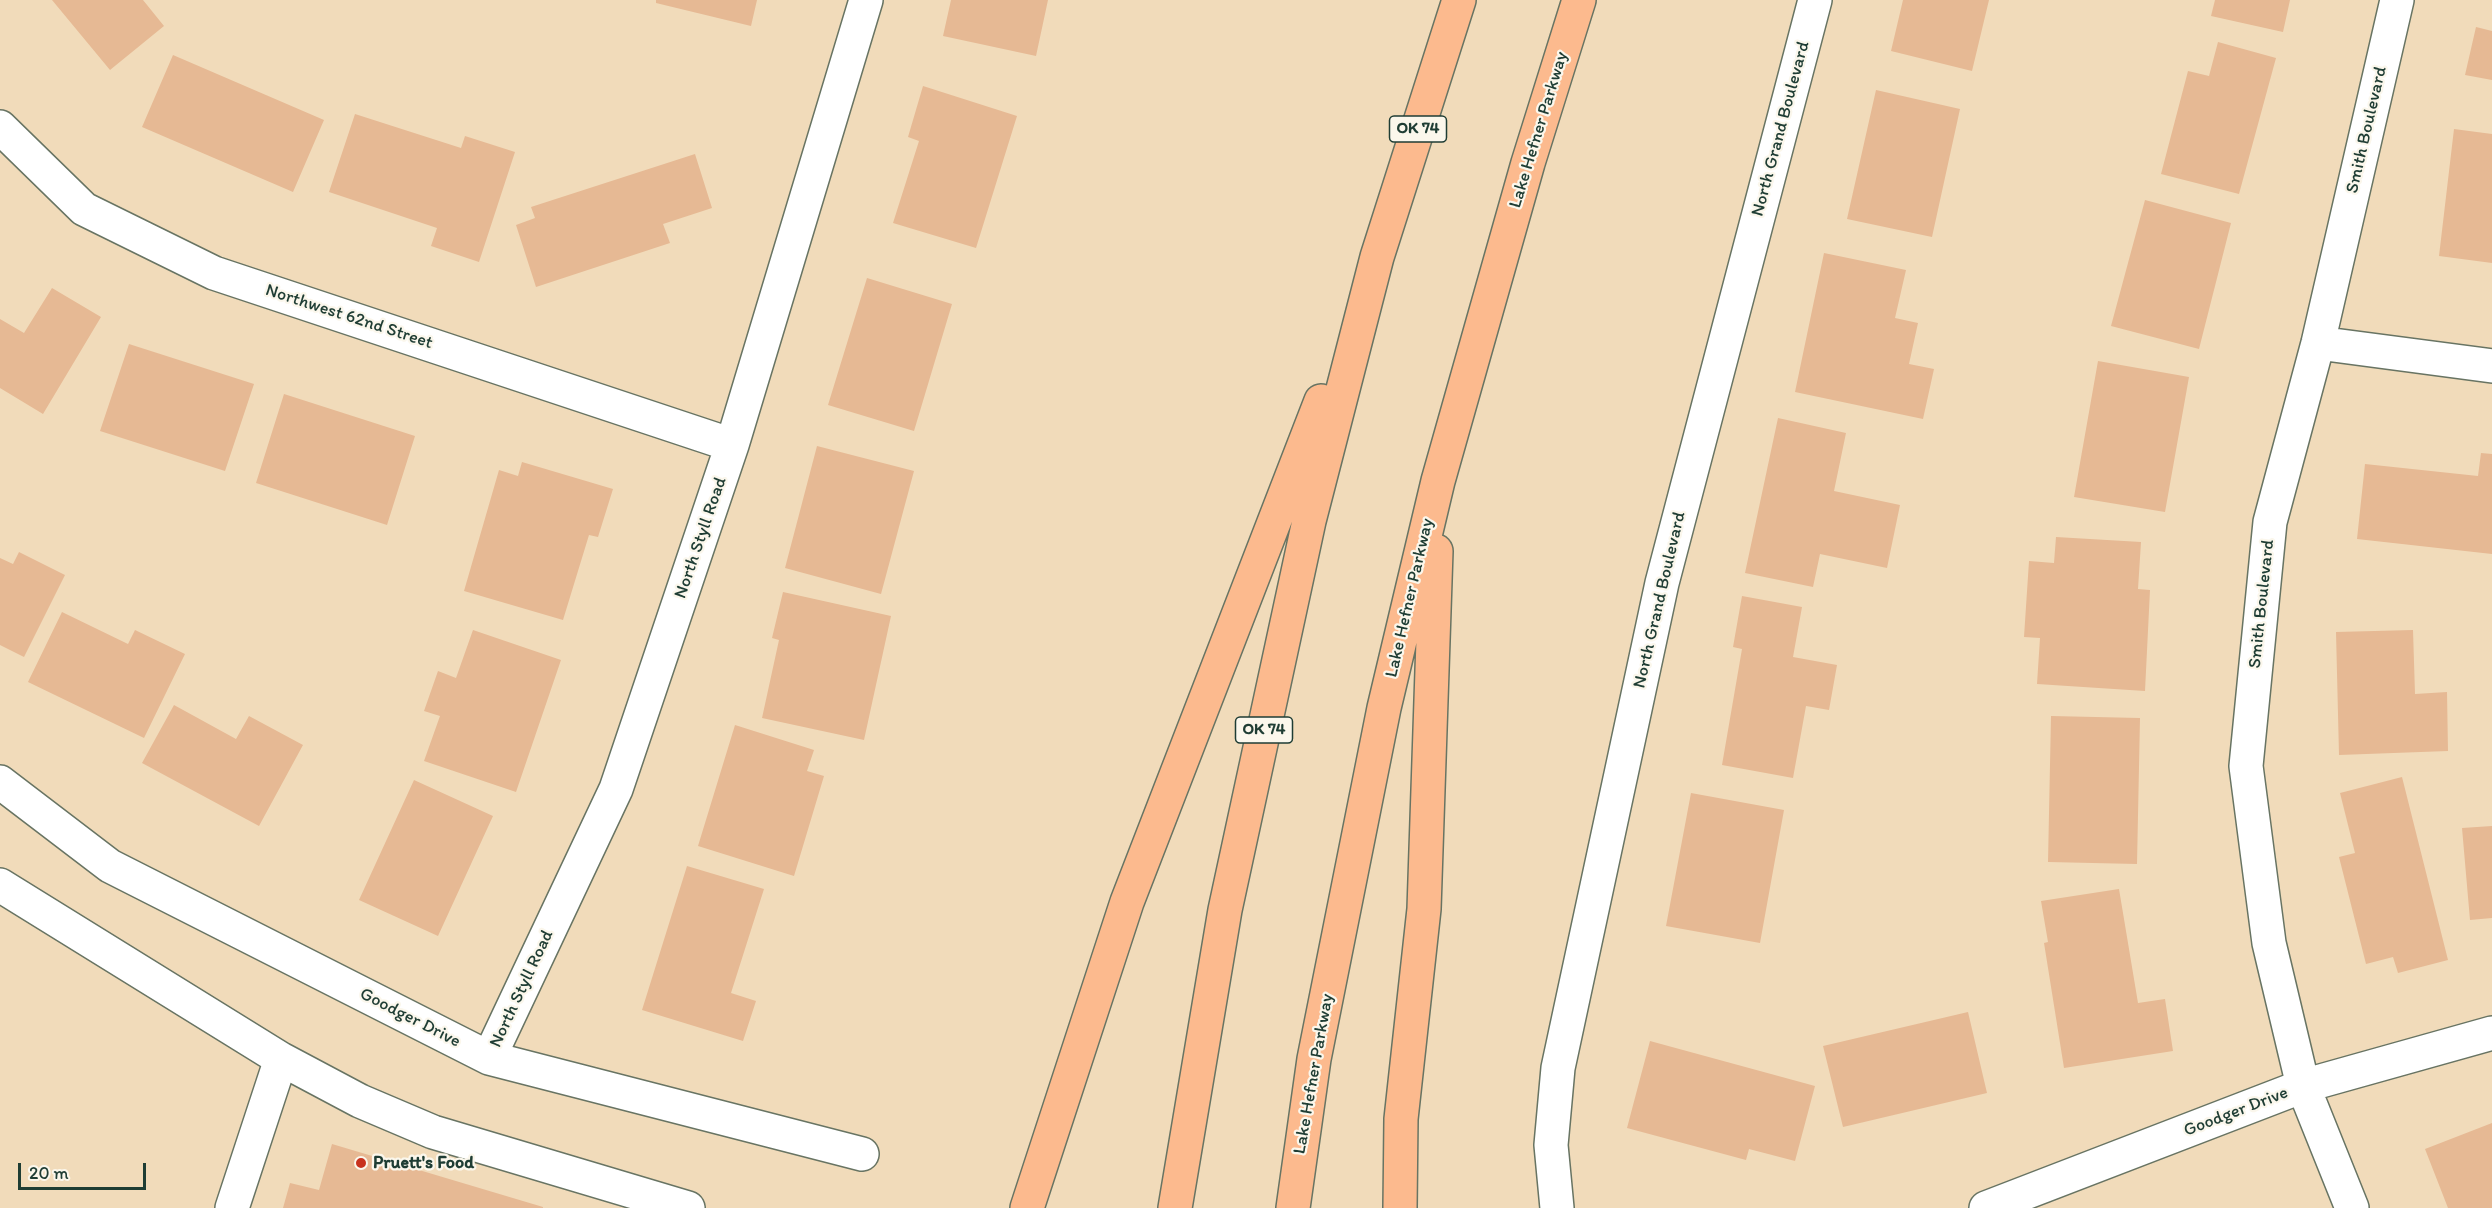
<!DOCTYPE html>
<style>
body{margin:0}
#map{position:relative;width:2492px;height:1208px;overflow:hidden;background:#f1dbba;font-family:Itim,sans-serif}
canvas{display:block}
.scale{position:absolute;left:18px;top:1163px;width:128px;height:27px;box-sizing:border-box;border:3px solid #1f3d34;border-top:0;padding-left:8px;font-size:18px;line-height:21px;white-space:nowrap;color:#1f3d34;-webkit-text-stroke:4px #fbf7ec;paint-order:stroke}
</style>
<div id="map">
<canvas width="2492" height="1208"></canvas>
<div class="scale">20 m</div>
</div>
<script>
const g = document.querySelector('canvas').getContext('2d');
g.lineJoin = 'round';
function fillPath(path, color) { g.fillStyle = color; g.fill(path, 'evenodd'); }
function stroke(path, color, width, dash) { g.strokeStyle = color; g.lineWidth = width; g.lineCap = dash ? 'butt' : 'round'; g.setLineDash(dash || []); g.stroke(path); }
function write(font, color, halo, rows, align = 'center') {
  g.font = font + ' Itim,sans-serif'; g.lineWidth = 4.5; g.setLineDash([]); g.textBaseline = 'middle'; g.strokeStyle = halo; g.fillStyle = color; for (const [text, x, y, turn = 0] of rows) {
    g.save(); g.translate(x, y); g.rotate((+turn || 0) * Math.PI / 180); g.textAlign = isNaN(turn) ? turn : align; if (halo) g.strokeText(text, 0, 0); g.fillText(text, 0, 0); g.restore();
  }
}
fillPath(new Path2D(`
 M52,0h91l21,26 -54,44z
 M656,0h101l-6,26 -95,-23z
 M951,0h97l-12,56 -93,-20z
 M1903,0h86l-17,71 -81,-20z
 M2215,0h75l-7,32 -72,-16z
 M2476,27l16,4v49l-27,-5z
 M2218,42l58,16 -37,136 -78,-20 27,-103 21,5z
 M173,55l151,65 -31,72 -151,-65z
 M923,86l94,30 -41,132 -83,-25 26,-82 -11,-4z
 M1876,90l84,19 -28,128 -85,-18z
 M355,114l106,34 4,-12 50,16 -36,110 -48,-16 6,-18 -108,-36z
 M2454,129l38,5v129l-53,-7z
 M695,154l17,54 -49,16 7,19 -134,44 -20,-62 19,-7 -4,-11z
 M2145,200l86,23 -32,126 -88,-23z
 M1824,253l82,17 -11,48 23,5 -9,41 25,5 -11,50 -128,-27z
 M867,278l85,26 -38,127 -86,-26z
 M52,288l49,29 -58,97 -43,-26v-69l24,14z
 M129,344l125,40 -29,87 -125,-40z
 M2098,361l91,16 -24,135 -91,-15z
 M284,394l131,42 -28,89 -131,-42z
 M1778,418l68,15 -12,58 66,14 -13,63 -67,-14 -7,33 -68,-14z
 M817,446l97,25 -33,123 -96,-26z
 M2481,453l11,1v100l-135,-15 8,-75 113,12z
 M522,462l91,27 -15,48 -9,-2 -26,85 -99,-29 35,-121 19,6z
 M2056,537l85,5 -3,47 12,1 -5,101 -108,-7 3,-46 -16,-1 5,-76 25,2z
 M19,552l46,23 -41,82 -24,-12v-87l13,6z
 M783,592l108,24 -27,124 -102,-22 17,-78 -7,-2z
 M1742,596l60,11 -9,50 44,8 -8,45 -23,-4 -13,72 -71,-13 20,-116 -9,-2z
 M62,612l66,32 7,-14 50,24 -41,84 -116,-56z
 M473,630l88,30 -45,132 -92,-31 16,-45 -16,-5 14,-40 18,7z
 M2413,630l2,64 32,-2 1,59 -109,4 -3,-123z
 M174,705l62,34 13,-23 54,29 -44,81 -117,-63z
 M2051,716l89,2 -3,146 -89,-2z
 M735,725l79,25 -7,21 17,5 -30,100 -96,-30z
 M2402,777l46,183 -50,13 -5,-16 -27,7 -27,-107 16,-4 -15,-60z
 M414,780l79,36 -55,120 -79,-36z
 M1691,793l93,17 -24,133 -94,-17z
 M2492,826v92l-22,2 -8,-92z
 M687,866l77,23 -33,104 25,8 -13,40 -101,-31z
 M2119,889l19,114 27,-4 8,52 -109,17 -20,-125 4,-1 -7,-41z
 M1968,1012l19,81 -144,34 -20,-81z
 M1650,1041l165,45 -20,75 -46,-12 -3,11 -119,-32z
 M2492,1123v85h-44l-23,-59z
 M332,1144l211,63v1h-260l7,-25 29,7z`), '#e6b994');
const minor = new Path2D(`
 M0,127l84,82 130,64 518,172
 M2318,343l174,23
 M0,782l110,84 379,192 373,96
 M0,885l281,174 -49,149
 M489,1058l127,-269 116,-344 134,-445
 M281,1059l79,42 73,31 255,76
 M1557,1208l-6,-63 7,-77 104,-485 153,-583
 M1986,1208l317,-122 189,-53
 M2352,1208l-49,-122 -34,-143 -23,-177 24,-244 48,-179 79,-343`);
const highway = new Path2D(`
 M1027,1208l100,-306 194,-501
 M1175,1208l50,-298 84,-389 68,-264 82,-257
 M1293,1208l21,-149 70,-351 54,-227 90,-318 51,-163
 M1400,1208l1,-89 23,-210 12,-358`);
stroke(minor, '#687463', 36);
stroke(highway, '#687463', 36);
stroke(minor, '#fff', 33);
stroke(highway, '#fcba8e', 33);
for (const [x, y, r, color] of [
 [361,1163,6,"#c8321e"]
]) { const dot = new Path2D(); dot.arc(x, y, r, 0, 2 * Math.PI); g.fillStyle = color; g.fill(dot); stroke(dot, '#fbf7ec', 2); }
for (const [x, y, w] of [
 [1418,129,57],
 [1264,730,57]
]) { const box = new Path2D(); box.roundRect(x - w / 2, y - 13, w, 26, 4.5); g.fillStyle = '#fbf7ec'; g.fill(box); stroke(box, '#1f3d34', 1.5); }
write('bold 16px', '#1f3d34', null, [
 ["OK 74",1418,129],
 ["OK 74",1264,730]
]);
write('18px', '#1f3d34', '#fbf7ec', [
 ["North Grand Boulevard",1781,129,-75],
 ["Lake Hefner Parkway",1539,130,-73],
 ["Smith Boulevard",2367,130,-77],
 ["Northwest 62nd Street",349,317,18],
 ["North Styll Road",701,538,-71],
 ["Lake Hefner Parkway",1410,598,-77],
 ["North Grand Boulevard",1660,600,-77],
 ["Smith Boulevard",2262,604,-84],
 ["North Styll Road",522,989,-65],
 ["Goodger Drive",410,1018,27],
 ["Lake Hefner Parkway",1314,1074,-80],
 ["Goodger Drive",2236,1112,-21]
]);
write('bold 18px', '#1f3d34', '#fbf7ec', [
 ["Pruett's Food",373,1163]
], 'left');
</script>
